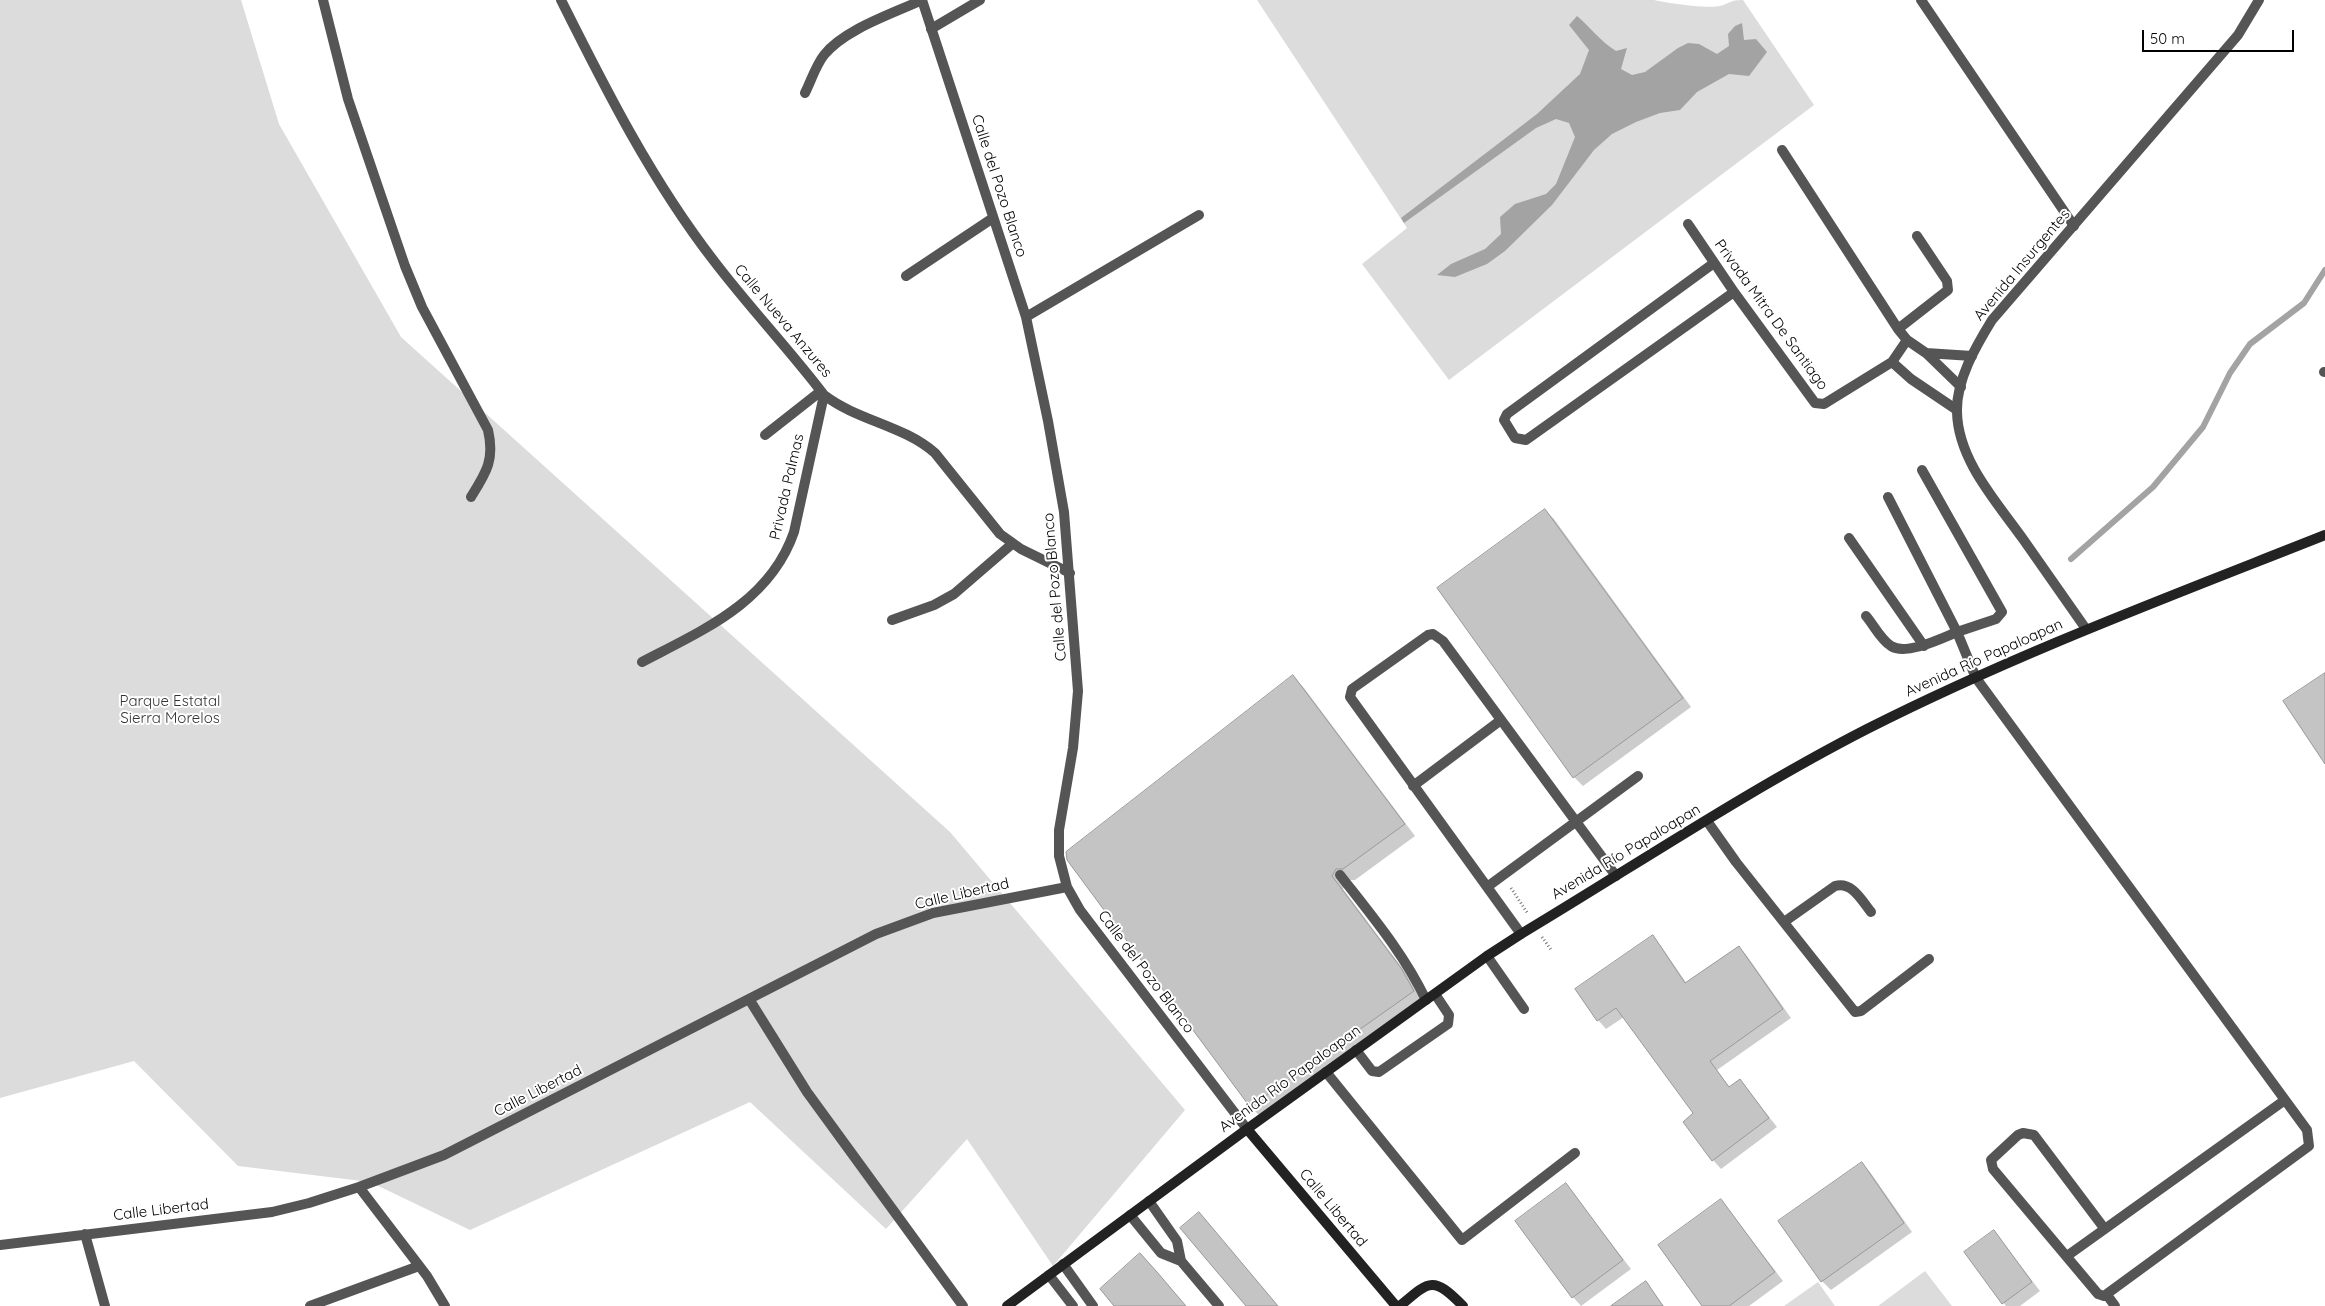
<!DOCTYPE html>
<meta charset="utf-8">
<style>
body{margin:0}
#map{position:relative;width:2325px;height:1306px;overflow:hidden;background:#fff;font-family:Quicksand,sans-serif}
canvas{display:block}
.scale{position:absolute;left:2142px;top:30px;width:152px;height:22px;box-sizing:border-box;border:2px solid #000;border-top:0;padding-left:6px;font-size:15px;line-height:18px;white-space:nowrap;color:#000;-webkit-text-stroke:4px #fff;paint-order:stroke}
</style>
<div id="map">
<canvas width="2325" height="1306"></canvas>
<div class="scale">50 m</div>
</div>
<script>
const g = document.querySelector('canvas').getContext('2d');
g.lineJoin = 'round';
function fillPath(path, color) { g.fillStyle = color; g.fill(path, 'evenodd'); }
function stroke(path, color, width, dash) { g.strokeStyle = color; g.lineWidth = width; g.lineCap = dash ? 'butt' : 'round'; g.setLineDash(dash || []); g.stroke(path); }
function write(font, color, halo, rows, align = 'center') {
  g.font = font + ' Quicksand,sans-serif'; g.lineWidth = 4; g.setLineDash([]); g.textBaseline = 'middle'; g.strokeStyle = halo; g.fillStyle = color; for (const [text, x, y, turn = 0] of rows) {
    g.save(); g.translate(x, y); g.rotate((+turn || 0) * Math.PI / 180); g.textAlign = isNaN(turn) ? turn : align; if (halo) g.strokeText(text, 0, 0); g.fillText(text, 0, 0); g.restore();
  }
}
fillPath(new Path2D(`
 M0,0h241l38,124 122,213 549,495 235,278 -132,156 -86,-127 -81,90 -136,-127 -280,128 -100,-48 -132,-16 -104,-105 -134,37z
 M1257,0h397c13,3 53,9 66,6 11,-3 10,-6 23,-6l71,105 -365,275 -87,-116 45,-36z
 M1925,1271l27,35h-74z
 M1818,1282l17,24h-51z`), '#dcdcdc');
fillPath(new Path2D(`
 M1577,16c13,11 24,26 39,35l11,-3 -6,21 11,6 13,-3 33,-24 10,-5 11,1 18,10 12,-8 -1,-12 7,-8 7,-3 2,17 12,-1 11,13 -18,24 -20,-2 -32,18 -17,18 -20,3 -24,9 -24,12 -18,16 -42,55 -47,46 -18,13 -32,13 -18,-2 14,-11 34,-15 16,-15 -1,-17 15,-13 31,-10 10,-10 19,-47 -6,-14 -13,-4 -20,9 -132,95 -3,-5 136,-104 43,-40 9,-24 -20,-25z`), '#a3a3a3');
fillPath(new Path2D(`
 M1545,510l9,9 137,188 -108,79 -9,-9 -136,-188z
 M1293,676l11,12 111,148 -60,44h-7l-5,9 69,92 12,22 -162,115 -12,-12z
 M1653,937l8,9 26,38 52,-37 8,9 44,62 -74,52 13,18 10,-8 37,47 -56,42 -8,-9 -18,-46 -71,-97 -18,12 -8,-9z
 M1862,1164l8,8 42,60 -81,58 -9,-9 -42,-60z
 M1566,1185l65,84 -50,37 -8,-9z
 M1721,1200l62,81 -34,25h-45z
 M1994,1231l46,60 -20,15h-14l-41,-53z
 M1645,1283l19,23h-50z`), '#0003');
stroke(new Path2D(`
 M2071,559l82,-72 50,-60 27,-54 20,-29 54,-41 21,-33`), '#a3a3a3', 6);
const building = new Path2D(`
 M1545,509l138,189 -110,80 -136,-190z
 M2325,673v91l-42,-63z
 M1293,675l112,149 -62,45h-7l-4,7 69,92 13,23 -164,116 -183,-247 -1,-8z
 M1653,935l32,48 54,-37 44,63 -73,52 19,26 11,-8 29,39 -57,43 -29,-39 10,-9 -77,-105 -19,13 -22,-32z
 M1862,1162l42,61 -83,59 -43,-61z
 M1566,1183l57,77 -51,38 -57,-77z
 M1721,1199l54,73 -46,34h-27l-44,-61z
 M1199,1212l16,19 63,75h-32l-34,-40 -32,-38z
 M1994,1230l38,52 -30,22 -38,-52z
 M1140,1253l17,19 29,34h-72l-14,-17z
 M1646,1281l17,25h-52z`);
fillPath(building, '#c4c4c4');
stroke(building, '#999', 1);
stroke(new Path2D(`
 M1511,888l17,26
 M1542,937l10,14`), '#777', 3, [1, 2.5]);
stroke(new Path2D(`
 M931,29l49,-29
 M2324,372h1
 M1922,470l80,142 -6,7 -39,13 19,46 331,452 2,16 -205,150 -6,-2 -105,-125 -2,-9 27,-25 5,-2 11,2 70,93
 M1849,538l75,108
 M1866,616c7,8 15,24 25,30 15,10 51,-8 66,-14l-69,-135
 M1413,786l88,-66
 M1707,821l29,41 119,150 6,-1 68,-52
 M1340,875c32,41 64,79 86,125
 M1487,887l151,-111
 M1784,922l51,-36c17,-5 27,15 36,26
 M1521,934l-171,-237 2,-8 76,-54 5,-1 10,7 173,235
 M1487,956l37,53
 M1356,1050l16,21 7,1 69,-48 1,-9 -14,-21
 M1326,1072l136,168 113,-87
 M2067,1256l218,-156
 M2107,1295l8,11`), '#555', 10);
stroke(new Path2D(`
 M323,0l25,99 57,167 17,41 66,123c7,30 -2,43 -17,67
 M561,0c45,90 91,181 153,261 35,46 75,88 110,134 34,26 79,30 111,58l65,81 21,15 49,24
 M922,0l104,317 22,104 16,91 14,179 -5,57 -14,82v26l8,31 13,23 167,219
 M1921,0l153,226
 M805,93c6,-12 11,-28 19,-38 21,-26 68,-41 98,-55
 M1782,150l116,179 9,11 19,13 35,34
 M1688,224l46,68 81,111 9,1 68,-42 15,-22
 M1714,263l-207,151 -3,6 11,18 11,2 208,-148
 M906,276l87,-58
 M1026,317l173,-102
 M1898,329l50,-39 -1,-9 -30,-45
 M1926,353l46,3
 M1892,362l19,17 46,31
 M765,435l56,-44
 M892,620l42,-15 20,-11 58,-50
 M642,662c61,-32 128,-60 152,-130l30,-137
 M749,999l58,93 156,214
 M359,1187l68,89 18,30
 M1149,1201l28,40 4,20
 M1130,1215l31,38 20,8 38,45
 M85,1234l20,72
 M0,1245l272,-33 37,-9 50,-16 85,-32 432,-221 57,-21 134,-26
 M1063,1264l30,42
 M1049,1275l24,31
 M310,1306l109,-40`), '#555', 10);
stroke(new Path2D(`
 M2086,629c-21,-30 -42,-60 -63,-90 -27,-38 -65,-79 -66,-127 -1,-32 19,-66 35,-92l246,-285 21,-35`), '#555', 10);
stroke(new Path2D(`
 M1247,1129l149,177
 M1007,1306l240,-177 240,-173 34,-22c115,-69 227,-144 346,-205 148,-75 304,-133 458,-194
 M1400,1306c30,-26 33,-30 63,0`), '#222', 10);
write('15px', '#000', '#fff', [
 ["Calle del Pozo Blanco",999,186,72],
 ["Avenida Insurgentes",2022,265,-50],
 ["Privada Mitra De Santiago",1771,315,54],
 ["Calle Nueva Anzures",783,321,50],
 ["Privada Palmas",787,487,-77],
 ["Calle del Pozo Blanco",1055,587,-95],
 ["Avenida Río Papaloapan",1984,658,-24],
 ["Avenida Río Papaloapan",1626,852,-31],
 ["Calle Libertad",962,894,-13],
 ["Calle del Pozo Blanco",1146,972,53],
 ["Avenida Río Papaloapan",1290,1079,-36],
 ["Calle Libertad",538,1091,-27],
 ["Calle Libertad",1333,1208,50],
 ["Calle Libertad",161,1210,-7]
]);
write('15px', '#333', '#fff', [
 ["Parque Estatal",170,701],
 ["Sierra Morelos",170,718]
]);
</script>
